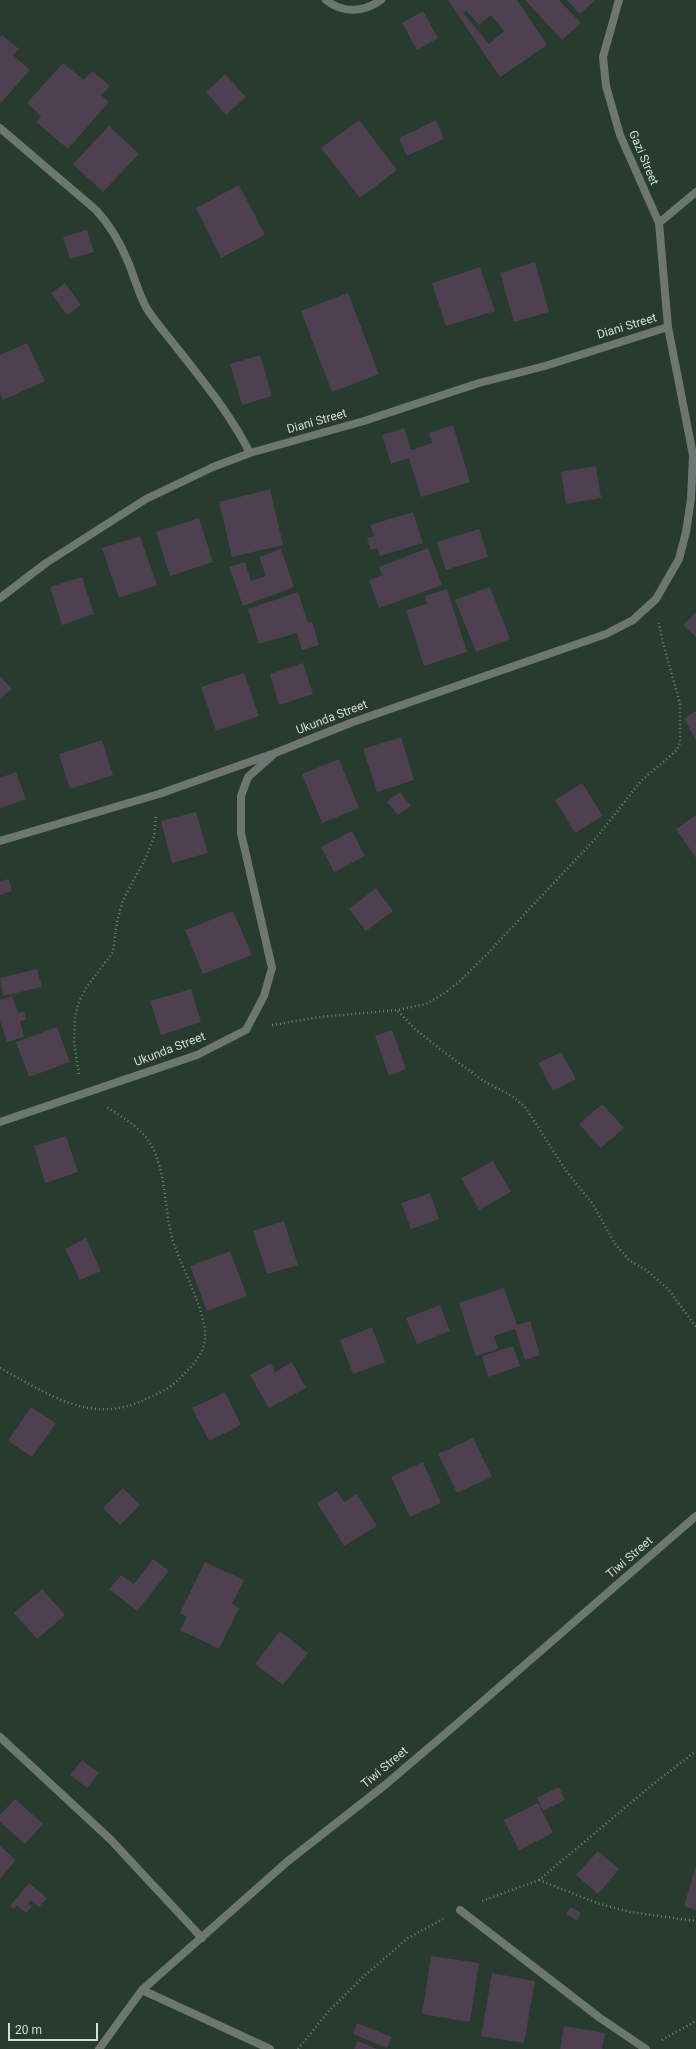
<!DOCTYPE html>
<style>
body{margin:0}
#map{position:relative;width:696px;height:2049px;overflow:hidden;background:#273b2e;font-family:Roboto,sans-serif}
canvas{display:block}
.scale{position:absolute;left:8px;top:2023px;width:90px;height:18px;box-sizing:border-box;border:2px solid #d1ddd5;border-top:0;padding-left:5px;font-size:12px;line-height:14px;white-space:nowrap;color:#d1ddd5;-webkit-text-stroke:3px #273b2e;paint-order:stroke}
</style>
<div id="map">
<canvas width="696" height="2049"></canvas>
<div class="scale">20 m</div>
</div>
<script>
const g = document.querySelector('canvas').getContext('2d');
g.lineJoin = 'round';
function fillPath(path, color) { g.fillStyle = color; g.fill(path, 'evenodd'); }
function stroke(path, color, width, dash) { g.strokeStyle = color; g.lineWidth = width; g.lineCap = dash ? 'butt' : 'round'; g.setLineDash(dash || []); g.stroke(path); }
function write(font, color, halo, rows, align = 'center') {
  g.font = font + ' Roboto,sans-serif'; g.lineWidth = 3.5; g.setLineDash([]); g.textBaseline = 'middle'; g.strokeStyle = halo; g.fillStyle = color; for (const [text, x, y, turn = 0] of rows) {
    g.save(); g.translate(x, y); g.rotate((+turn || 0) * Math.PI / 180); g.textAlign = isNaN(turn) ? turn : align; if (halo) g.strokeText(text, 0, 0); g.fillText(text, 0, 0); g.restore();
  }
}
fillPath(new Path2D(`
 M448,0h69l30,45 -47,32zM466,10l13,15 12,-10 13,16 -15,13 -26,-31z
 M525,0h34l22,23 -19,17z
 M567,0h28l-15,14z
 M423,11l15,27 -21,12 -15,-27z
 M2,35l17,14 -6,6 17,15 -30,34v-67z
 M63,63l21,17 8,-9 18,15 -9,9 8,7 -41,47 -32,-27 5,-6 -14,-13z
 M225,74l21,23 -20,18 -20,-23z
 M359,120l38,50 -37,28 -39,-50z
 M436,120l8,19 -37,17 -8,-18z
 M109,126l30,28 -36,38 -30,-28z
 M239,185l26,50 -44,23 -25,-50z
 M87,230l7,22 -24,7 -7,-22z
 M535,262l14,50 -35,10 -14,-49z
 M480,267l15,44 -49,15 -14,-43z
 M65,283l16,22 -14,10 -16,-22z
 M348,293l31,81 -47,18 -31,-81z
 M27,343l18,38 -42,19 -3,-7v-38z
 M260,355l12,41 -30,9 -12,-41z
 M453,425l17,57 -49,15 -12,-39 -18,6 -9,-29 22,-7 7,22 21,-7 -3,-10z
 M596,466l5,32 -35,6 -5,-32z
 M270,489l13,56 -51,12 -13,-55z
 M413,512l10,31 -43,13 -3,-8 -6,2 -4,-12 7,-2 -4,-11z
 M199,518l14,44 -43,14 -14,-44z
 M479,529l9,28 -42,13 -9,-28z
 M140,536l17,49 -38,13 -17,-50z
 M428,548l14,37 -63,23 -10,-28 13,-5 -3,-8z
 M281,549l13,38 -51,19 -14,-39 16,-5 6,19 15,-5 -7,-19z
 M82,577l12,37 -32,11 -12,-38z
 M490,587l20,52 -34,13 -21,-52z
 M447,589l20,63 -43,14 -18,-56 21,-6 -2,-8z
 M298,592l10,31 4,-1 7,23 -17,5 -5,-17 -38,11 -11,-35z
 M696,612v25l-13,-12z
 M303,663l10,31 -34,11 -9,-31z
 M244,673l15,43 -43,15 -15,-44z
 M0,676l12,13 -12,10z
 M696,711v30l-12,-23z
 M401,737l13,43 -37,12 -14,-43z
 M102,740l11,35 -43,14 -11,-35z
 M339,759l20,49 -37,15 -20,-49z
 M16,772l10,27 -26,9v-30z
 M582,783l21,33 -28,17 -20,-33z
 M400,792l11,14 -13,9 -11,-13z
 M196,812l12,41 -36,10 -11,-42z
 M696,815v43l-20,-29z
 M352,831l13,25 -31,16 -13,-25z
 M9,879l3,12 -12,4v-14z
 M376,888l17,23 -27,20 -17,-22z
 M233,911l19,44 -49,19 -18,-44z
 M37,969l5,18 -39,9 -3,-18z
 M191,989l10,33 -40,13 -11,-34z
 M12,996l6,17 6,-2 2,9 -6,1 4,16 -17,5 -7,-21v-21z
 M57,1027l13,35 -41,15 -13,-35z
 M392,1030l14,39 -17,7 -14,-40z
 M561,1052l15,27 -23,12 -15,-28z
 M602,1104l22,24 -23,20 -22,-24z
 M66,1136l12,36 -33,11 -11,-37z
 M493,1161l18,31 -32,18 -18,-32z
 M430,1193l9,26 -28,10 -10,-26z
 M284,1221l14,44 -31,9 -14,-43z
 M86,1238l15,33 -21,9 -15,-31z
 M230,1251l17,45 -40,15 -17,-45z
 M504,1288l13,37 13,-4 10,34 -15,5 -10,-31 -21,7 4,13 -22,7 -17,-53z
 M440,1305l10,26 -33,13 -11,-26z
 M372,1327l13,35 -32,12 -13,-34z
 M513,1346l7,20 -32,11 -6,-21z
 M292,1362l14,26 -37,20 -19,-33 21,-12 4,9z
 M225,1392l16,33 -32,16 -17,-33z
 M31,1407l25,16 -24,34 -24,-16z
 M473,1438l19,39 -35,16 -19,-39z
 M423,1462l18,41 -31,14 -19,-40z
 M123,1488l17,17 -20,20 -17,-17z
 M337,1491l7,11 13,-8 20,32 -33,20 -27,-43z
 M153,1559l16,12 -32,40 -28,-22 12,-14 13,9z
 M205,1562l39,18 -12,24 7,4 -20,41 -39,-19 7,-13 -7,-4z
 M42,1589l23,26 -28,24 -23,-26z
 M280,1631l28,22 -25,32 -28,-21z
 M82,1760l17,13 -12,15 -17,-13z
 M559,1787l6,13 -22,11 -6,-13z
 M15,1799l28,25 -18,20 -25,-22v-7z
 M538,1803l15,30 -34,17 -15,-30z
 M0,1846l16,14 -16,19z
 M598,1851l21,18 -21,25 -22,-19z
 M695,1868h1v42l-12,-4z
 M29,1883l18,15 -8,9 -8,-7 -3,4 4,3 -6,6 -9,-8 -3,4 -4,-3z
 M571,1907l10,6 -4,8 -11,-7z
 M431,1956l48,7 -9,59 -48,-8z
 M492,1973l43,8 -11,62 -43,-7z
 M357,2023l35,14 -5,11 -34,-14z
 M564,2026l41,7 -3,16h-42z
 M358,2041l19,8h-23z`), '#4e3f51');
stroke(new Path2D(`
 M398,1011l17,18 25,20 42,31 30,16 13,11 42,65 25,31 23,41 15,17 15,8 24,21 27,37
 M272,1025l48,-8 77,-7 29,-6 17,-10 16,-12 29,-29 108,-115 45,-57 36,-31 3,-8v-38l-18,-65 -3,-16
 M79,1074l-5,-31 1,-25 3,-14 8,-16 27,-36 4,-30 6,-22 23,-43 8,-20 2,-22
 M0,1368c49,26 92,59 148,30 11,-5 23,-10 31,-19 11,-11 24,-23 26,-39 3,-28 -27,-77 -34,-106 -7,-30 -5,-64 -21,-91 -7,-13 -31,-29 -44,-36
 M539,1880l58,23 33,9 66,9
 M482,1901l57,-21 113,-95 44,-34
 M662,2040l34,-19
 M298,2049l30,-37 36,-36 44,-38 35,-19`), '#708176', 2.5, [1, 3]);
stroke(new Path2D(`
 M326,0c17,14 38,12 55,0
 M0,128l96,82c15,16 25,34 33,54 6,15 10,31 18,45 9,14 20,26 30,39 27,34 53,66 73,105
 M659,223l37,-31
 M0,598l46,-35 100,-64 67,-32 37,-14 114,-32 115,-38 66,-17 123,-39
 M0,841l159,-47 113,-40
 M0,1122l197,-67 49,-25 18,-34 8,-28 -31,-135v-37l7,-19 27,-24 78,-31 253,-88 27,-14 23,-21 23,-40 7,-27 5,-33 2,-44 -25,-128 -9,-104 -39,-88 -14,-49 -3,-29 16,-57
 M0,1737l110,102 92,99
 M460,1910l140,108 46,31
 M142,1990l128,59
 M99,2049l43,-59 146,-129 97,-76 74,-63 237,-206`), '#6d766f', 8);
write('12px', '#d1ddd5', '#273b2e', [
 ["Gazi Street",643,158,67],
 ["Diani Street",627,327,-17],
 ["Diani Street",317,422,-16],
 ["Ukunda Street",332,718,-21],
 ["Ukunda Street",170,1050,-21],
 ["Tiwi Street",630,1558,-41],
 ["Tiwi Street",385,1768,-40]
]);
</script>
